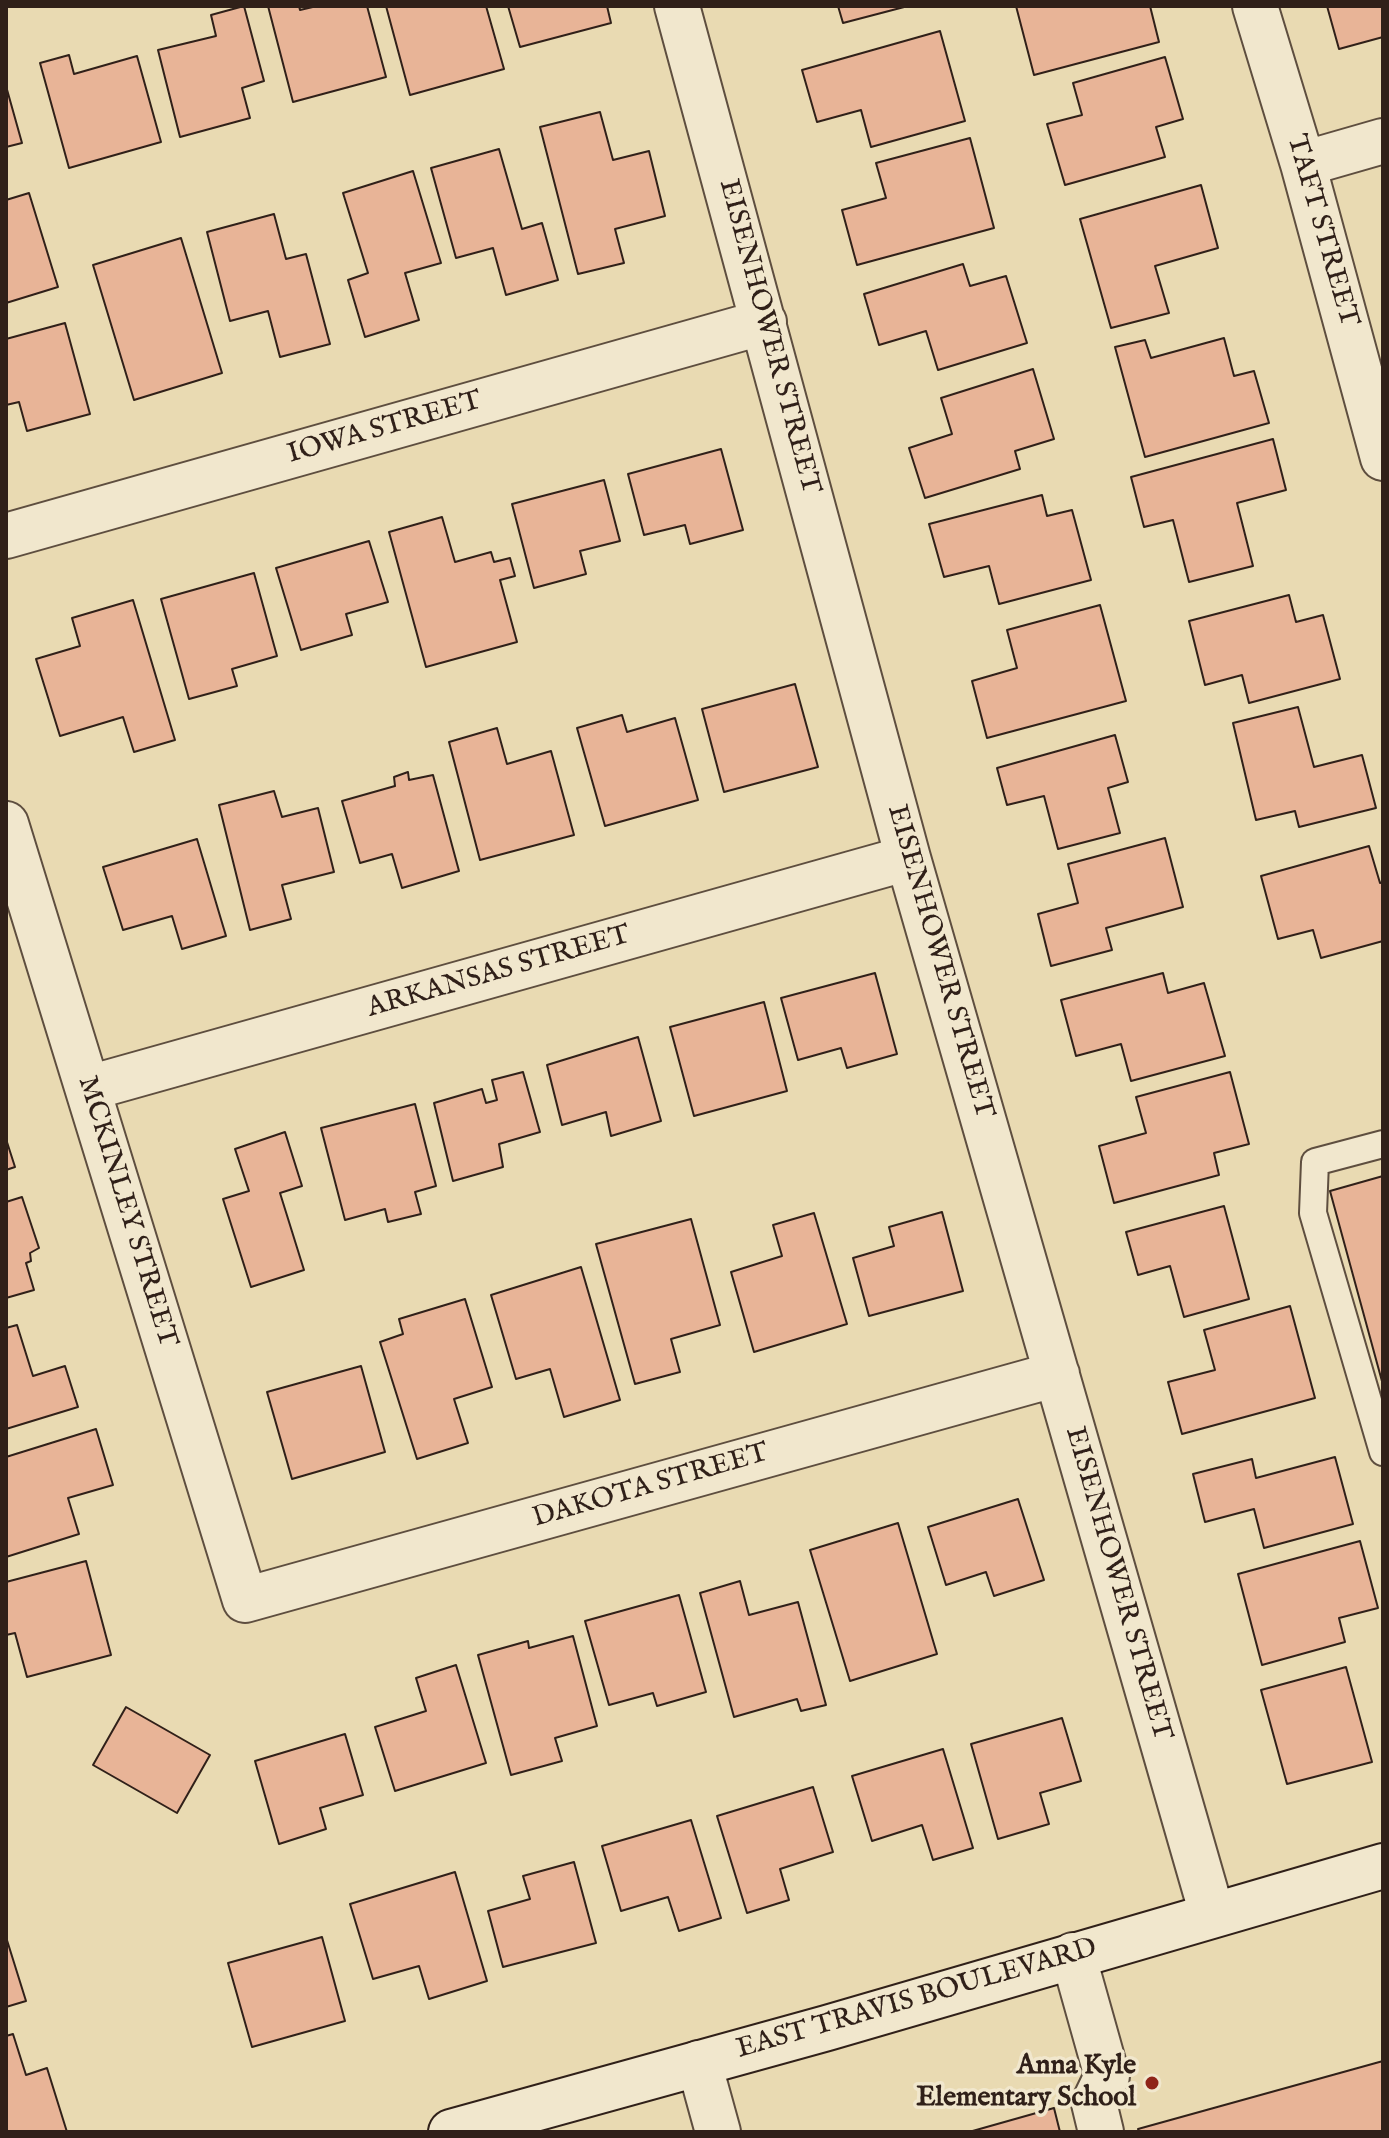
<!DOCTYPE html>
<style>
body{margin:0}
#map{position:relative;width:1389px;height:2138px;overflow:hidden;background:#e9dab2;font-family:"IM FELL English",serif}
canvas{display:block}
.frame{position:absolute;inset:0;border:8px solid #302019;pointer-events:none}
</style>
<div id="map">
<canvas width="1389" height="2138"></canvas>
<div class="frame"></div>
</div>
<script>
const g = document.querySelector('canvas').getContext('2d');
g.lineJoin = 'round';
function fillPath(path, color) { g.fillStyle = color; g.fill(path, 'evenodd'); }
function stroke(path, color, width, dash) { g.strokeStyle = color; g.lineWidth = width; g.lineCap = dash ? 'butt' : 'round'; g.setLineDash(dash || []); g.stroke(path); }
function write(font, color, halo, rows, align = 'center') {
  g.font = font + ' "IM FELL English",serif'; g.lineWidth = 7; g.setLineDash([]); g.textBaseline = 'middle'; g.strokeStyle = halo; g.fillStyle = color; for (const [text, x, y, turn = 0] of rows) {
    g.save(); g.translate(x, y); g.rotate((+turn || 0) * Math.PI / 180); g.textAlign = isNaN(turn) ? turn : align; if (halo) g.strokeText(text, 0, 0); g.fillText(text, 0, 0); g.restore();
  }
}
const building = new Path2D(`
 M244,6l20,75 -22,7 8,30 -70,19 -22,-87 58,-14 -5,-21z
 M268,6h31l1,4 17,-4h50l19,71 -93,25z
 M386,6h100l18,63 -94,26z
 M508,6h99l4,17 -91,24z
 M838,6h70l-65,17z
 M1016,6h134l9,36 -125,33z
 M1327,6h56v31l-44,12z
 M940,31l25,90 -94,26 -10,-37 -44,12 -15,-52z
 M69,55l5,19 63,-18 24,86 -92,26 -29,-105z
 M1165,57l18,62 -27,8 9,30 -100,28 -18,-61 35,-9 -9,-32z
 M6,86l16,57 -16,4z
 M600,112l13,48 36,-9 16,65 -50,13 9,34 -46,11 -38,-147z
 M970,138l24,90 -137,37 -15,-55 44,-12 -10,-35z
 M499,149l23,80 20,-6 16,57 -52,15 -13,-47 -37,10 -25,-90z
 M413,171l28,92 -36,10 14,47 -54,17 -17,-57 20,-7 -25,-80z
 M1201,185l17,63 -63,18 14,47 -58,15 -31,-109z
 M29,193l29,94 -52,16v-103z
 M274,214l12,45 20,-5 24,90 -50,13 -12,-46 -38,10 -23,-89z
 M181,238l41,135 -88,27 -41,-135z
 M963,264l7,22 36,-10 21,67 -89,27 -12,-39 -47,14 -15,-51z
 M65,323l25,91 -63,17 -8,-29 -13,3v-66z
 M1224,338l10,38 20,-5 15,52 -124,34 -30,-110 30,-7 6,18z
 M1033,369l21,70 -39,12 5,18 -95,29 -16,-50 43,-14 -11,-36z
 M1273,439l13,51 -49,13 16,63 -64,16 -16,-62 -29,7 -13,-50z
 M721,449l22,81 -53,14 -5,-19 -41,10 -16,-61z
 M604,480l16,61 -40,10 6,23 -52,14 -22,-84z
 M1042,495l5,21 25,-6 19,70 -92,24 -10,-38 -45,11 -15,-53z
 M442,517l13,45 36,-10 3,10 16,-4 5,18 -15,4 17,62 -91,25 -37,-135z
 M369,541l19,61 -42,12 6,21 -51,15 -25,-82z
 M254,573l23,83 -45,13 5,17 -48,13 -28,-100z
 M1289,595l7,27 27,-7 17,64 -91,24 -7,-28 -37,10 -16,-64z
 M133,600l42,140 -41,12 -11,-35 -63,19 -24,-77 44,-13 -8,-28z
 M1100,605l26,96 -139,37 -15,-57 45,-13 -10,-38z
 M795,684l23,83 -94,25 -22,-83z
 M1298,707l16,60 48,-12 14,53 -77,19 -4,-16 -39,9 -23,-97z
 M622,715l5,17 48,-14 23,82 -93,26 -28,-98z
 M497,728l10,36 44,-13 23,84 -94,25 -31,-118z
 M1115,735l13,47 -20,6 12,45 -62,16 -14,-53 -37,9 -10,-37z
 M408,772l1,8 24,-5 26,96 -57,17 -10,-34 -32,9 -18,-62 53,-15 -1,-9z
 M274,791l8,26 36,-9 16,64 -52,13 9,34 -41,11 -31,-125z
 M1165,838l18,69 -77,21 6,22 -61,16 -13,-52 40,-11 -10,-39z
 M197,839l29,97 -44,13 -10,-33 -49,14 -20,-63z
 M1369,846l11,37 3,-1v59l-62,17 -8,-28 -35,9 -17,-63z
 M875,973l22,81 -50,14 -6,-20 -43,12 -17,-62z
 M1163,973l5,20 36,-10 21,73 -94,25 -10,-37 -45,12 -15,-56z
 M764,1002l23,89 -93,25 -24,-89z
 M638,1037l23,84 -50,15 -5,-24 -44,13 -15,-60z
 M523,1072l17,60 -41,12 4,23 -50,14 -19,-78 48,-14 4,14 11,-3 -5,-20z
 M1230,1072l19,72 -35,9 5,22 -105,28 -15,-57 47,-13 -10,-36z
 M415,1104l21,82 -21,6 6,22 -33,8 -3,-13 -40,11 -24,-92z
 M285,1132l17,54 -22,7 24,77 -53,17 -28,-88 26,-8 -14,-42z
 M6,1139l9,28 -9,3z
 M1383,1176v209l-53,-194z
 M22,1197l17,51 -9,5 1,8 -5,2 8,27 -28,8v-96z
 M1224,1206l25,93 -65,18 -14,-51 -32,9 -12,-43z
 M942,1212l21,79 -94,25 -16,-58 41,-12 -5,-19z
 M814,1213l33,111 -93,28 -23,-80 51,-16 -9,-31z
 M691,1219l29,106 -49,14 9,33 -45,12 -39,-140z
 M581,1267l39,133 -56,17 -14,-48 -34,10 -25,-84z
 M465,1299l27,88 -38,12 14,44 -51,16 -37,-117 23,-8 -4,-15z
 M1290,1306l25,92 -133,36 -14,-52 47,-12 -11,-40z
 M17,1325l16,51 32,-10 13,41 -72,22v-101z
 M361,1366l24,86 -93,27 -25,-87z
 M96,1429l17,56 -45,13 11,36 -73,23v-100z
 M1335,1457l18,67 -89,24 -10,-39 -49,13 -12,-48 59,-15 4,19z
 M1018,1499l26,81 -50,16 -8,-24 -40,13 -18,-58z
 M898,1523l39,131 -87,27 -40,-131z
 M1360,1541l18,67 -39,10 6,24 -83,23 -24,-91z
 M86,1561l25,94 -84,22 -12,-44 -9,2v-53z
 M740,1581l9,34 49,-13 28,103 -25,6 -4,-12 -63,18 -34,-124z
 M679,1595l27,97 -49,14 -4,-13 -44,12 -24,-84z
 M573,1636l24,90 -42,12 7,23 -51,14 -33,-120 50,-14 1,7z
 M456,1665l30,98 -91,28 -20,-64 51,-16 -10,-33z
 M1346,1667l26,95 -85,22 -26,-94z
 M126,1707l84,48 -33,58 -84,-48z
 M1062,1718l19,63 -41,12 9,31 -51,15 -27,-95z
 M345,1734l18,61 -43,13 6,21 -47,15 -24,-83z
 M943,1749l30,99 -40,12 -11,-35 -50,16 -20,-65z
 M813,1787l20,65 -53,17 9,31 -42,13 -30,-97z
 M691,1820l30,98 -42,13 -11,-34 -47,14 -19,-65z
 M574,1862l22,81 -93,24 -15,-56 42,-12 -7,-23z
 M455,1872l32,109 -58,18 -10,-33 -46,13 -23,-75z
 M6,1937l20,64 -20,6z
 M322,1937l23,84 -93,26 -24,-84z
 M13,2034l13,41 21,-7 20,64h-61v-96z
 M1383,2061v71h-244l-1,-3z
 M1054,2108l6,24h-91z`);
fillPath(building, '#e8b497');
stroke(building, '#302019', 2);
const service = new Path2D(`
 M1383,1144l-68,18 -2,51 70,239`);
const minor = new Path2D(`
 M677,6l231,852 304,1056
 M1255,6l48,158 80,294
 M1303,164l80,-23
 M6,536l758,-214
 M6,824l239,776 812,-226
 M89,1088l819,-230
 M1073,1955l34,121 -13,27 7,29
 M699,2063l19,69`);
const secondary = new Path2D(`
 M451,2132l376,-104 556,-162`);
stroke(service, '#5e4e3f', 30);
stroke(minor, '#5e4e3f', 48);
stroke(secondary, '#302019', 48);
stroke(service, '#f1e7cd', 26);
stroke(minor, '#f1e7cd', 44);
stroke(secondary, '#f1e7cd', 44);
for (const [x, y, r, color] of [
 [1152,2083,8,"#8f2418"]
]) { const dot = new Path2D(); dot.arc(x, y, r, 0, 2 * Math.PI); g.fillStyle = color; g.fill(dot); stroke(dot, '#f1e7cd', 3); }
write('28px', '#302019', '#f1e7cd', [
 ["TAFT STREET",1321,231,74],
 ["EISENHOWER STREET",768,337,75],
 ["IOWA STREET",385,429,-16],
 ["EISENHOWER STREET",939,962,74],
 ["ARKANSAS STREET",499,973,-16],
 ["MCKINLEY STREET",126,1212,73],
 ["DAKOTA STREET",651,1487,-16],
 ["EISENHOWER STREET",1117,1584,74],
 ["EAST TRAVIS BOULEVARD",917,2000,-16]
]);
write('bold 28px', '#302019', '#f1e7cd', [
 ["Anna Kyle",1136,2067],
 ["Elementary School",1136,2099]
], 'right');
</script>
